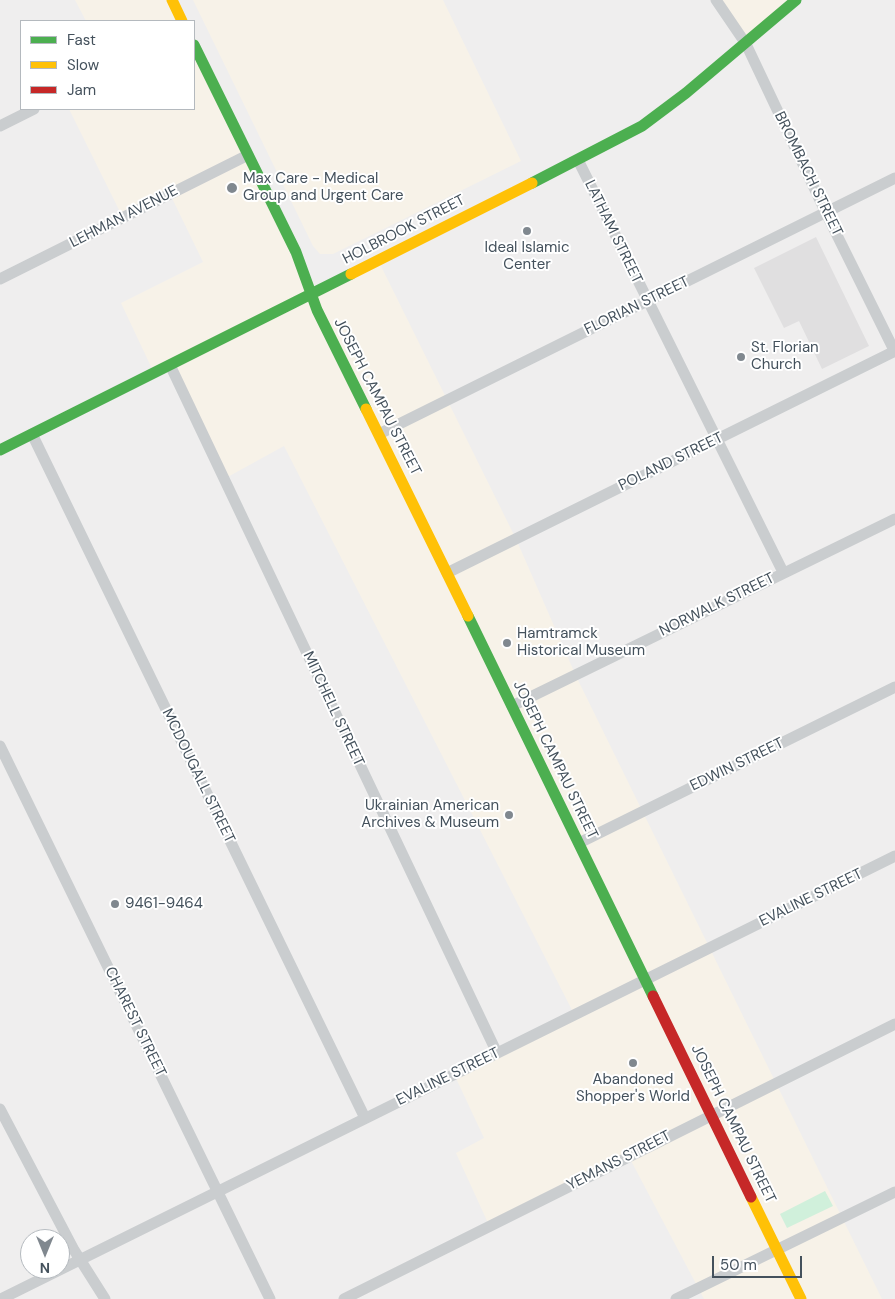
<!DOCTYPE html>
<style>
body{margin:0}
#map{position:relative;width:895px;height:1299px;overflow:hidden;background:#efeeee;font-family:"DM Sans",sans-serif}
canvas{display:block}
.legend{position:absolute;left:20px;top:20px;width:175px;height:90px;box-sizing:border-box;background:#fff;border:1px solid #b4b9be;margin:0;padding:6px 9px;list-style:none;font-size:15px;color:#44515c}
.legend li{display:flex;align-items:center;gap:10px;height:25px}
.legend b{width:25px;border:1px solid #b4b9be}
.north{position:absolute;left:20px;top:1229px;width:50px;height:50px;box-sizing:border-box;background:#fff;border:1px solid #b4b9be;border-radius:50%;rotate:180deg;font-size:14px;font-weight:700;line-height:20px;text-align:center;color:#44515c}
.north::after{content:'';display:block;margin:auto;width:18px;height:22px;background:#80888f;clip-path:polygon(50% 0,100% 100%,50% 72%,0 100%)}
.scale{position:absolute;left:712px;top:1256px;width:90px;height:22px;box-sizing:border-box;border:2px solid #44515c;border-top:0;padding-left:6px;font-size:15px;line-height:18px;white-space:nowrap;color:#44515c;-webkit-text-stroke:4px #fff;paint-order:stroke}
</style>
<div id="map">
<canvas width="895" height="1299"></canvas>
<ul class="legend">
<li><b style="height:6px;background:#4caf50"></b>Fast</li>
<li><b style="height:6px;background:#ffc107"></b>Slow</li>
<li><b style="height:6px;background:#c62828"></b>Jam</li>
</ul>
<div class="north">N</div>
<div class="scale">50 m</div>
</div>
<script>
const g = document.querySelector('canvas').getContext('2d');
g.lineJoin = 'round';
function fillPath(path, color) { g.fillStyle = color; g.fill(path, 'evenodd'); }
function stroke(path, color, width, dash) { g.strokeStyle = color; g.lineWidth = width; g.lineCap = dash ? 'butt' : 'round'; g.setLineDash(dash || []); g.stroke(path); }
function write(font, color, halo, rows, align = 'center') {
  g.font = font + ' "DM Sans",sans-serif'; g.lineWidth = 4; g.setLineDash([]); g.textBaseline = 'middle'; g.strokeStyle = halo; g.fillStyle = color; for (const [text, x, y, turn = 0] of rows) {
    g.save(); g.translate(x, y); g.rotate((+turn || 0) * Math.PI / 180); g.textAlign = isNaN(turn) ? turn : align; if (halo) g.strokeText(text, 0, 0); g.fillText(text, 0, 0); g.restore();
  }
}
fillPath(new Path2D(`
 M75,0h97l10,21h-96z
 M193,0h250l78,161 -188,93h-13l-7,-8z
 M716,0h80l-50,44z
 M194,45l115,249 69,-34 138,279 60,137 306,623h-178l-76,-144 -140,68 -32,-70 28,-15 -30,-64 120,-60 -290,-568 -60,33 -54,-113 -16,7 -33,-70 82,-41 -33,-68 -47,24 -54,-109h125z`), '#f7f2e8');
fillPath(new Path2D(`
 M816,237l53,109 -47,23 -23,-48 -15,7 -30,-60z`), '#e0dfe0');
fillPath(new Path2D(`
 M825,1191l8,15 -46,22 -7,-14z`), '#d0f0db');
stroke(new Path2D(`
 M716,0l30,44 80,169 69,139
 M0,126l34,-17
 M578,160l205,412
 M0,279l248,-124
 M170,365l327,688
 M32,434l333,684
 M379,434l516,-256
 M447,573l448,-222
 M512,706l383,-187
 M0,746l270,553
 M579,843l316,-156
 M0,1109l74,141 31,49
 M1,1299l894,-443
 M344,1299l551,-275
 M676,1299l219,-107`), '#cacdcf', 11);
stroke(new Path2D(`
 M194,45l102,207 21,58 49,99
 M532,183l110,-57 44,-33 110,-93
 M0,450l351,-176
 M468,616l185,380`), '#4caf50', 11);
stroke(new Path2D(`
 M172,0l10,21
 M351,274l181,-91
 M366,409l102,207
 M751,1197l50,102`), '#ffc107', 11);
stroke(new Path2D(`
 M653,996l98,201`), '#c62828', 11);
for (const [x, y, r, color] of [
 [232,188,6,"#80888f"],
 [527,231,5,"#80888f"],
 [741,357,5,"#80888f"],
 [507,643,5,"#80888f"],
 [509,815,5,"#80888f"],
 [115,904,5,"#80888f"],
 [633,1063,5,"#80888f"]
]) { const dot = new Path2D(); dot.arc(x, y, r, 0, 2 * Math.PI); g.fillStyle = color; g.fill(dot); stroke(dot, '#fff', 2); }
write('15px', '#44515c', '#fff', [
 ["BROMBACH STREET",808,174,64],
 ["LEHMAN AVENUE",124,217,-27],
 ["HOLBROOK STREET",404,230,-27],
 ["LATHAM STREET",613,232,64],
 ["FLORIAN STREET",637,306,-26],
 ["JOSEPH CAMPAU STREET",377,397,63],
 ["POLAND STREET",671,462,-26],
 ["NORWALK STREET",717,605,-26],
 ["MITCHELL STREET",333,709,65],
 ["JOSEPH CAMPAU STREET",555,760,64],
 ["EDWIN STREET",737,765,-26],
 ["MCDOUGALL STREET",198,776,64],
 ["EVALINE STREET",811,898,-26],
 ["CHAREST STREET",135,1022,64],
 ["EVALINE STREET",448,1077,-26],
 ["JOSEPH CAMPAU STREET",733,1124,64],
 ["YEMANS STREET",619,1161,-27]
]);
write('15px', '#44515c', '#fff', [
 ["Max Care - Medical",243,179],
 ["Group and Urgent Care",243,196],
 ["Ideal Islamic",527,248,"center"],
 ["Center",527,265,"center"],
 ["St. Florian",751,348],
 ["Church",751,365],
 ["Hamtramck",517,634],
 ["Historical Museum",517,651],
 ["Ukrainian American",499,806,"right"],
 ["Archives & Museum",499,823,"right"],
 ["9461-9464",125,904],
 ["Abandoned",633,1080,"center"],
 ["Shopper's World",633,1097,"center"]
], 'left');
</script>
